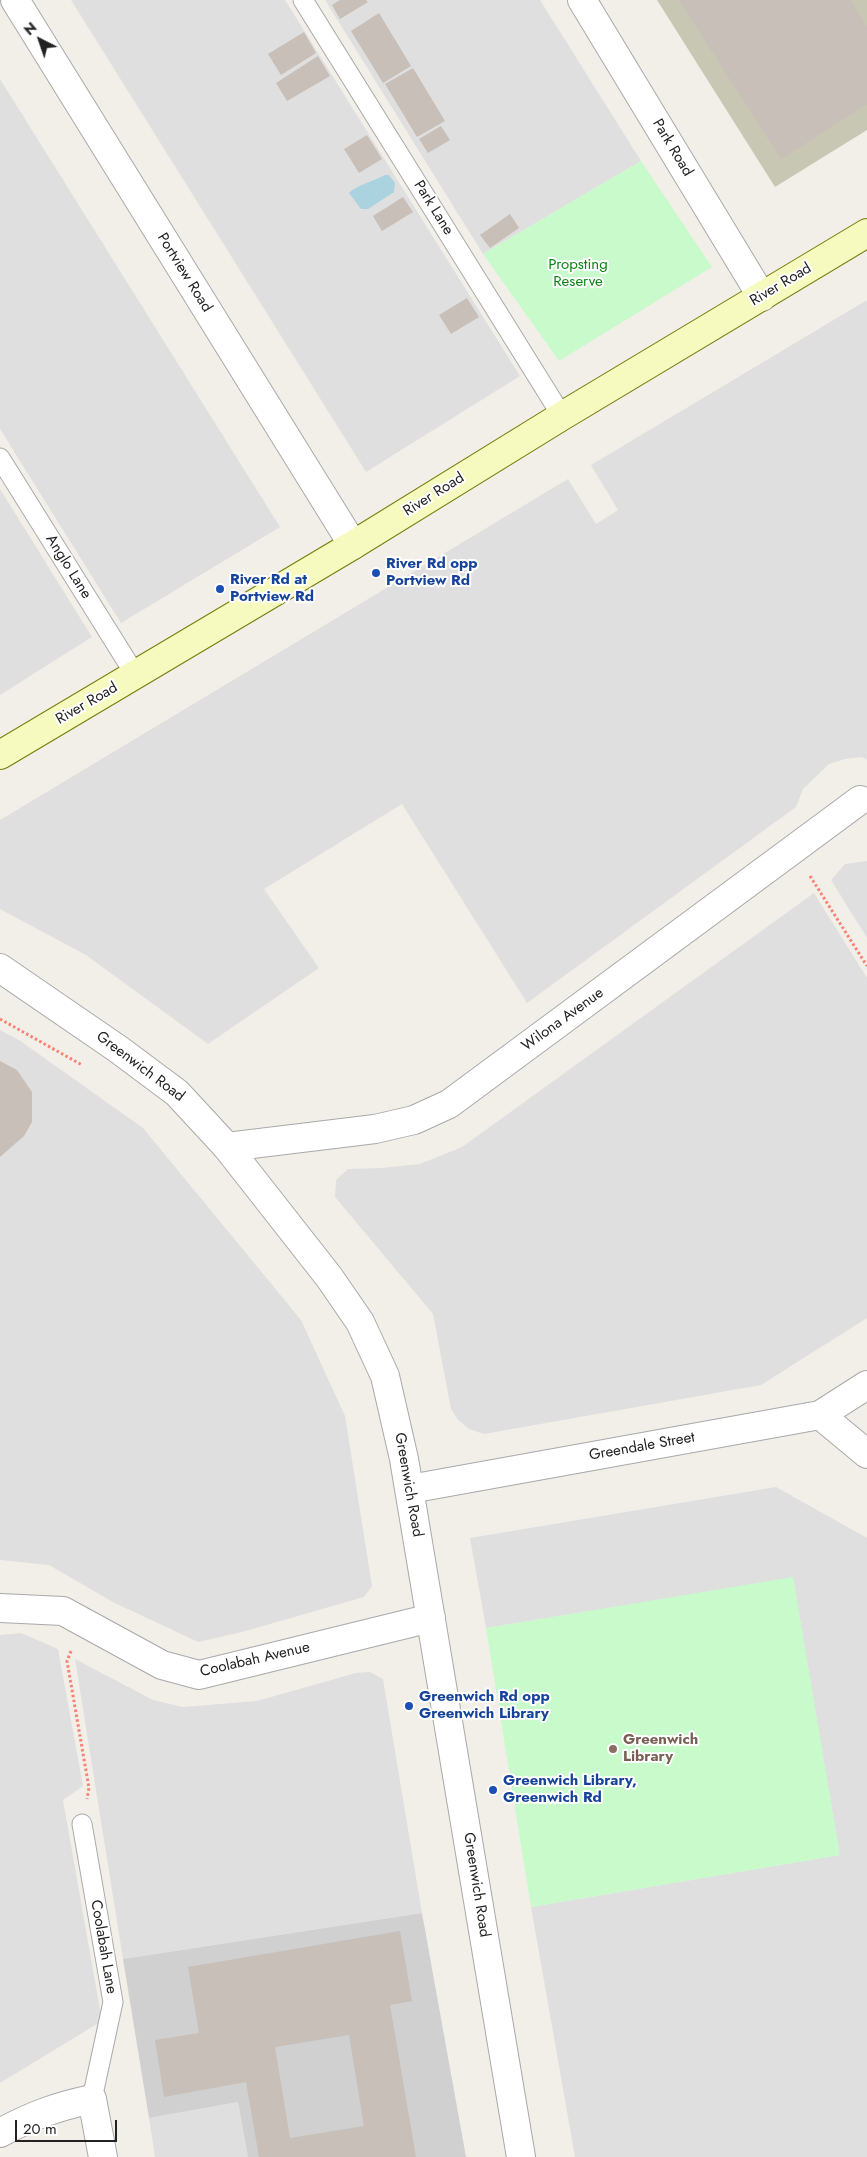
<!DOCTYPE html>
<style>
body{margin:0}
#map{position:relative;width:867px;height:2157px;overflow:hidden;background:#f2efe9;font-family:Jost,sans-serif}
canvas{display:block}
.north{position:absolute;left:15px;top:15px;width:50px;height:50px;-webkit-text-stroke:4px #fff;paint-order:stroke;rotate:319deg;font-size:14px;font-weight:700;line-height:20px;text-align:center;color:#222}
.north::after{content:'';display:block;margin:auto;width:18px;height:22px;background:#222;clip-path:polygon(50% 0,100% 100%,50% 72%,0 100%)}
.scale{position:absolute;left:15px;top:2120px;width:102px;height:22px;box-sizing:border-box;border:2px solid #222;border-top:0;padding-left:6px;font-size:15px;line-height:18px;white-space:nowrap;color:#222;-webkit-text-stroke:4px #fff;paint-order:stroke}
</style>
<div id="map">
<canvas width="867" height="2157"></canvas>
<div class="north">N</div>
<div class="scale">20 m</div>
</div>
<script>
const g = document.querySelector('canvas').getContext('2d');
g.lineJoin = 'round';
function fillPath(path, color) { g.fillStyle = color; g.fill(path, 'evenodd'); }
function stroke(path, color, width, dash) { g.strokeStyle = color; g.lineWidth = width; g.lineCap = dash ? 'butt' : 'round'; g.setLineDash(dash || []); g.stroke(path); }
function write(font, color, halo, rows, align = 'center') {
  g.font = font + ' Jost,sans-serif'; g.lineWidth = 4; g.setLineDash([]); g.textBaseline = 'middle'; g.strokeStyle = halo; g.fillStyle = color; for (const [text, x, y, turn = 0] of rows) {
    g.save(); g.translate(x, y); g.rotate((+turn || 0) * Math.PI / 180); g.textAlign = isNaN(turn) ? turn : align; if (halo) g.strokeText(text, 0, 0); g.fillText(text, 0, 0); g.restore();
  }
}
fillPath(new Path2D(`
 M71,0h214l235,376 -154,96z
 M325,0h215l101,161 -158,93z
 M0,79l280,448 -159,96 -121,-194z
 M867,300v460l-5,-3 -17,2 -16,5 -26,25 -7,18 -269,196 -125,-199 -138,85 55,79 -111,76 -122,-89 -86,-46v-89l568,-341 28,45 22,-14 -27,-45z
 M0,489l92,148 -92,58z
 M867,861v77l-36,-58 14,-16z
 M814,893l53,85v340l-106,67 -277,49 -15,-5 -11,-9 -7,-11 -18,-95 -98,-117 1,-17 12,-11 33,-1 39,-4 42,-17z
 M0,1030l19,10 124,88 158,192 44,96 27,170 -8,11 -122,35 -44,10 -85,-40 -64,-37 -49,-5z
 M776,1487l91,51v619h-292l-44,-250 308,-52 -46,-277 -307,50 -16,-90z
 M21,1633l37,16 25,137 -20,14 39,221 -102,62v-448z
 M75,1659l78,41 30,7 74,-6 99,-28 14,-1 13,7 39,234 -299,46z
 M238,2102l10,55h-93l-6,-39z`), '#e0dfdf');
fillPath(new Path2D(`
 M422,1913l44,244h-218l-10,-55 -89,16 -26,-159z`), '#d0d0d0');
fillPath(new Path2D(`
 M657,0h210v130l-92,57z`), '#c7c7b4');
fillPath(new Path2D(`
 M641,161l71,106 -153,94 -76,-107z
 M793,1577l47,278 -309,52 -45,-279z`), '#c8facc');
fillPath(new Path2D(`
 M385,175h4l6,8 -1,9 -26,17h-7l-12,-16c6,-7 27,-13 36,-18z`), '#aad3df');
fillPath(new Path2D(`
 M340,0h26l2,2 -28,17 -8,-14z
 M679,0h171l17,26v78l-86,55z
 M379,13l32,53 -28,17 -32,-52z
 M304,32l12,21 -35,22 -13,-21z
 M318,56l12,20 -43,25 -11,-18z
 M413,68l32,53 -28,16 -32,-53z
 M441,126l9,14 -22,13 -9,-14z
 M367,135l15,24 -23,14 -15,-24z
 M403,197l10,15 -31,19 -9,-15z
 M510,214l9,14 -29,20 -10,-13z
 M467,298l12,19 -28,17 -12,-19z
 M0,1061l17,9 15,22v30l-8,14 -24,21z
 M400,1931l12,70 -22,4 26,152h-157l-13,-75 -82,15 -9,-57 44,-7 -11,-66zM349,2035l15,91 -74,12 -15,-91z`), '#c7bfb8');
const service = new Path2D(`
 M303,0l259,416
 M0,458l136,218
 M82,1824l31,178 -21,97`);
const minor = new Path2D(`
 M15,0l338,545
 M582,0l180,297
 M227,1147l148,-18 39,-9 35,-16 411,-304
 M820,1415l47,39
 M410,1489l410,-74 47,-30
 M0,1608l63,3 99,54 37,10 232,-57
 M0,2133c33,-18 56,-26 92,-34l11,58`);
const tertiary = new Path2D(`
 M0,968l118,81 59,44 50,54 102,130 31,45 25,54 19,83 117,698`);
const secondary = new Path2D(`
 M0,755l353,-210 209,-129 305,-183`);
stroke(service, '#a9a9a9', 21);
stroke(minor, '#a9a9a9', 30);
stroke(tertiary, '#a9a9a9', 30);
stroke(secondary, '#707d05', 30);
stroke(new Path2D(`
 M810,876l57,90
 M0,1019l82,46
 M71,1651l-4,10 22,127 -2,11`), '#fa8072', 3, [2.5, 2.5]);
stroke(service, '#fff', 19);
stroke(minor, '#fff', 28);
stroke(tertiary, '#fff', 28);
stroke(secondary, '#f7fabf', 28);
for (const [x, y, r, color] of [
 [376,573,5,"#1a4fb4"],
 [220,589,5,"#1a4fb4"],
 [409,1706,5,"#1a4fb4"],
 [613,1749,5,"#8d6e63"],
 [493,1790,5,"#1a4fb4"]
]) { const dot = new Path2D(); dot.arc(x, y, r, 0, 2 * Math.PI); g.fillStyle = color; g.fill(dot); stroke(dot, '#fff', 2); }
write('15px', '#222', '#fff', [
 ["Park Road",672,148,59],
 ["Park Lane",433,208,58],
 ["Portview Road",184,273,58],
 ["River Road",781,285,-31],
 ["River Road",434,495,-32],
 ["Anglo Lane",68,567,58],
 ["River Road",87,704,-30],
 ["Wilona Avenue",563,1020,-36],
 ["Greenwich Road",140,1067,37],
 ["Greendale Street",642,1447,-10],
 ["Greenwich Road",408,1485,80],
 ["Coolabah Avenue",255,1660,-13],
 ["Greenwich Road",476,1885,81],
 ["Coolabah Lane",103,1947,80]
]);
write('15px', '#0c8416', '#fff', [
 ["Propsting",578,265],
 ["Reserve",578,282]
]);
write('bold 15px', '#164399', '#fff', [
 ["River Rd opp",386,564],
 ["Portview Rd",386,581],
 ["River Rd at",230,580],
 ["Portview Rd",230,597],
 ["Greenwich Rd opp",419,1697],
 ["Greenwich Library",419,1714],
 ["Greenwich Library,",503,1781],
 ["Greenwich Rd",503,1798]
], 'left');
write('bold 15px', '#785e54', '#fff', [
 ["Greenwich",623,1740],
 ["Library",623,1757]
], 'left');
</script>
